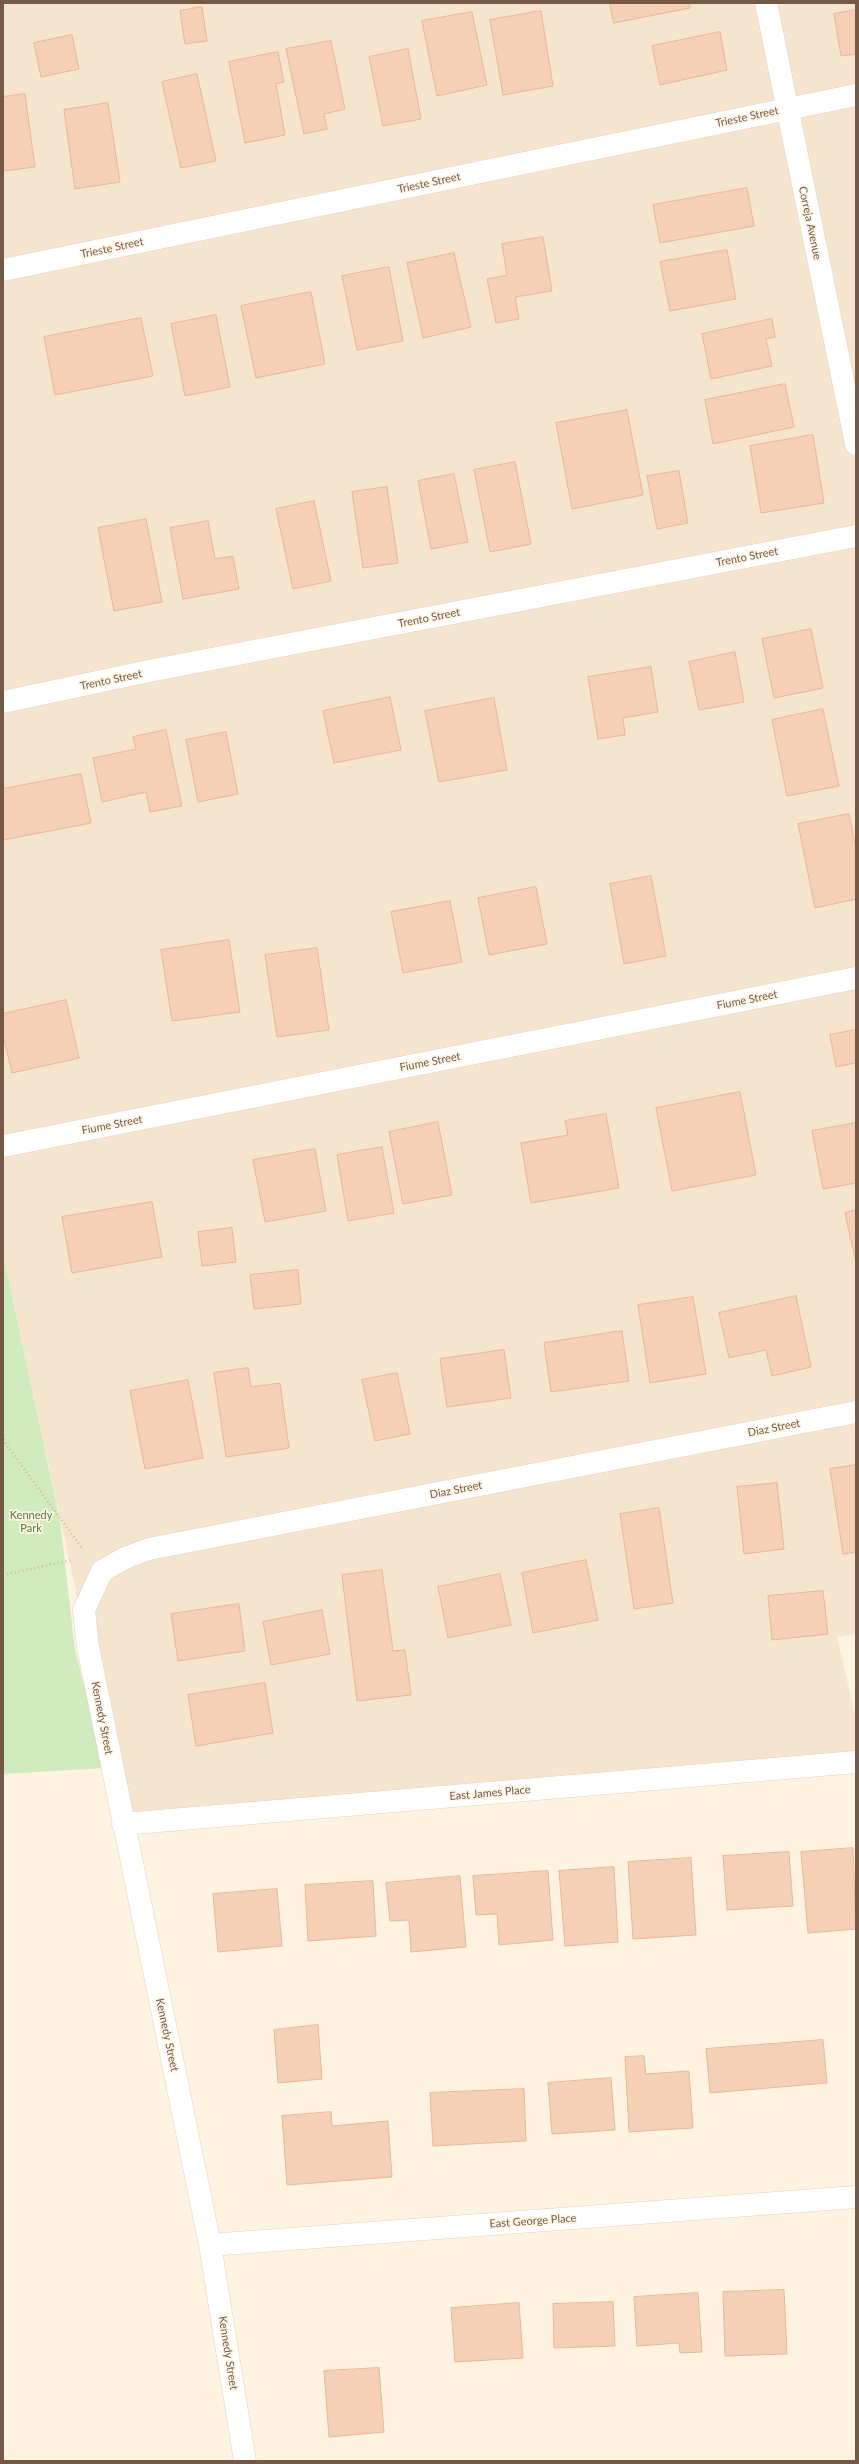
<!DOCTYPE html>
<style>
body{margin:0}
#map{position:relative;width:859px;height:2464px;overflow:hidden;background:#fef3e0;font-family:Lato,sans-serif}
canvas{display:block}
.frame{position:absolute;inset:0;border:4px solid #765846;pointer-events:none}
</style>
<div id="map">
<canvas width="859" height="2464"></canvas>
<div class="frame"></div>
</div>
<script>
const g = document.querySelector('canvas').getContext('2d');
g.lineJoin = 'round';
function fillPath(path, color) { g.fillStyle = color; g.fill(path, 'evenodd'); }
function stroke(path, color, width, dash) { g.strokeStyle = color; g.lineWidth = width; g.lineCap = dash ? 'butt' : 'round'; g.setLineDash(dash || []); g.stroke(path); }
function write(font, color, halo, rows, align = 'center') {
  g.font = font + ' Lato,sans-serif'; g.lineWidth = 3.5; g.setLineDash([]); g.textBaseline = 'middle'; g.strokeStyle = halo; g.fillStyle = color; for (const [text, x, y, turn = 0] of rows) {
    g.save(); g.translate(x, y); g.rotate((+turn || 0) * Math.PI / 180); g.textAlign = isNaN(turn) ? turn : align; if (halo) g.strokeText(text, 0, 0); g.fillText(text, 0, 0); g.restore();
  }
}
fillPath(new Path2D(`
 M3,3h853v1631l-19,3 19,83v42l-733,62 -35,-177 -85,-394z`), '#f6e5ce');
fillPath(new Path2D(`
 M3,1253l57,267 15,130 30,118 -102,6z`), '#d0ecbe');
const building = new Path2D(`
 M610,3h79l1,5 -76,15z
 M202,7l5,34 -22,3 -5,-33z
 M856,10v44l-15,2 -7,-42z
 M541,11l12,75 -50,9 -13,-75z
 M472,12l15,73 -50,11 -15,-75z
 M720,32l7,38 -67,15 -8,-39z
 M72,35l7,34 -38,8 -7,-34z
 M331,41l14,68 -21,5 3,15 -23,5 -18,-85z
 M408,49l13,70 -38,7 -14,-69z
 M278,52l6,30 -8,2 9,51 -40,8 -16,-81z
 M197,74l19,87 -35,7 -19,-86z
 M25,94l10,73 -32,4v-74z
 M108,103l12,79 -45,7 -11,-79z
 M747,188l7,38 -94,17 -7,-38z
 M543,237l9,54 -37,6 4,22 -23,4 -9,-44 20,-4 -5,-31z
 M727,250l9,49 -66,12 -10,-49z
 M454,253l17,74 -48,11 -16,-75z
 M389,267l14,74 -46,9 -15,-74z
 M311,292l14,72 -69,14 -15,-72z
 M216,315l14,72 -45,9 -14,-72z
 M141,318l12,58 -98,19 -11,-58z
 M772,319l3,18 -9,2 6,27 -61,13 -9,-45z
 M785,384l9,43 -81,17 -8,-44z
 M627,410l16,85 -71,14 -16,-86z
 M813,435l11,68 -63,10 -11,-67z
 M515,462l16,82 -41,8 -16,-82z
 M679,471l9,52 -31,6 -10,-53z
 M454,474l14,68 -37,7 -13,-68z
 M387,487l11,76 -35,5 -11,-76z
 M314,501l17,80 -38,8 -17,-80z
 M146,519l16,83 -48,9 -16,-83z
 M208,521l7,38 18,-3 6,33 -56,10 -13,-71z
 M811,629l12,59 -49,10 -12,-59z
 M735,652l9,50 -45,8 -10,-48z
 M651,667l7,45 -35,6 2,17 -27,4 -10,-62z
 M390,697l11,53 -67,13 -11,-52z
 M494,698l13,72 -68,12 -14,-71z
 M823,709l16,77 -52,10 -15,-76z
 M166,730l16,76 -32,6 -4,-20 -44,10 -9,-44 43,-9 -3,-12z
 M226,732l12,62 -40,8 -12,-62z
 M81,774l10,49 -88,17v-51z
 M849,814l7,34v51l-41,9 -17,-84z
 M651,876l15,80 -42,8 -14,-80z
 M536,887l11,57 -58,11 -11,-57z
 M450,901l12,61 -59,11 -12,-61z
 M229,940l11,72 -68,9 -11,-71z
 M317,948l12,82 -52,7 -12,-82z
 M66,1000l13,58 -67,15 -9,-38v-21z
 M856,1030v39l-1,-6 -19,4 -6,-32z
 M740,1092l16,83 -84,16 -16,-83z
 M606,1114l13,74 -88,15 -10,-60 47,-8 -3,-14z
 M438,1122l14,73 -49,9 -14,-72z
 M856,1123v60l-33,6 -11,-58z
 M382,1147l12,66 -46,8 -11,-66z
 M315,1149l11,62 -61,11 -12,-62z
 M152,1202l10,55 -90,16 -10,-56z
 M856,1210v53l-11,-50z
 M232,1228l4,34 -34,4 -4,-34z
 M298,1270l3,34 -47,5 -4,-34z
 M796,1296l15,71 -39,9 -6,-26 -37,8 -10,-45z
 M693,1297l13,77 -56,9 -12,-78z
 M622,1331l7,50 -78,11 -7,-49z
 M504,1350l7,48 -64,9 -7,-48z
 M248,1368l3,19 29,-4 9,65 -63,9 -12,-84z
 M397,1373l13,61 -35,7 -13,-61z
 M188,1380l15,78 -58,11 -15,-78z
 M856,1465v87l-13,2 -13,-85z
 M777,1483l7,66 -40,5 -7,-67z
 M659,1508l14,95 -39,6 -14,-95z
 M586,1560l12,60 -65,13 -11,-60z
 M382,1570l11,81 12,-1 6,45 -54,6 -15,-126z
 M500,1574l11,51 -63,13 -10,-51z
 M823,1591l5,43 -56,6 -4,-44z
 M239,1604l6,47 -67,10 -7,-47z
 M322,1610l8,44 -59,11 -8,-43z
 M265,1683l8,50 -77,13 -8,-51z
 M853,1848l3,81 -48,4 -7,-81z
 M789,1852l4,54 -66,4 -4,-54z
 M691,1858l5,77 -63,4 -5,-77z
 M614,1867l4,75 -53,4 -6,-75z
 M548,1871l5,69 -54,5 -2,-31 -21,1 -3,-39z
 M460,1876l6,71 -55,5 -2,-32 -19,1 -4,-38z
 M373,1881l3,55 -68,5 -3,-56z
 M277,1889l5,57 -64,6 -5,-58z
 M318,2025l4,54 -44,4 -4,-53z
 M823,2040l4,43 -117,10 -4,-44z
 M644,2056l2,18 43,-3 4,57 -64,4 -4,-75z
 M611,2078l4,52 -63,4 -4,-51z
 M524,2089l2,52 -93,5 -3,-53z
 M331,2112l1,14 56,-5 4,56 -105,8 -5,-69z
 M784,2290l3,64 -62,2 -2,-64z
 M698,2293l4,59 -22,1 -1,-10 -42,3 -3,-49z
 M613,2302l2,44 -61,2 -1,-44z
 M519,2303l4,55 -68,4 -4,-54z
 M379,2368l5,64 -55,5 -5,-66z`);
fillPath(building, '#f5d0b6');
stroke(building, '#e9b795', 1);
const minor = new Path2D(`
 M766,3l90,441
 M3,270l853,-175
 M3,702l146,-31 707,-135
 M3,1146l853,-168
 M123,1824l733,-62
 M210,2245l646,-48
 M245,2461l-35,-216 -122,-598 -4,-37 18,-39 23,-13 24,-9 707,-137`);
stroke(minor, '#e2cfbc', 23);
stroke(new Path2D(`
 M3,1435l3,9 76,104
 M3,1575l69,-15`), '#dab49a', 2.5, [1, 3]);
stroke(minor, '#fff', 22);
write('11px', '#765846', '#fff6e8', [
 ["Trieste Street",747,117,-12],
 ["Trieste Street",429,183,-12],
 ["Correja Avenue",810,223,78],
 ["Trieste Street",112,248,-12],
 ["Trento Street",747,557,-11],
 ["Trento Street",429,618,-11],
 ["Trento Street",111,680,-12],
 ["Fiume Street",747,1000,-11],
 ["Fiume Street",430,1062,-11],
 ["Fiume Street",112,1125,-11],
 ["Diaz Street",774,1428,-11],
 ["Diaz Street",456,1490,-11],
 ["Kennedy Street",102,1718,79],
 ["East James Place",490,1793,-5],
 ["Kennedy Street",167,2035,78],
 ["East George Place",533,2221,-4],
 ["Kennedy Street",228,2353,81]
]);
write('11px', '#4e7d3d', '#fff6e8', [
 ["Kennedy",31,1515],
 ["Park",31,1528]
]);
</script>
